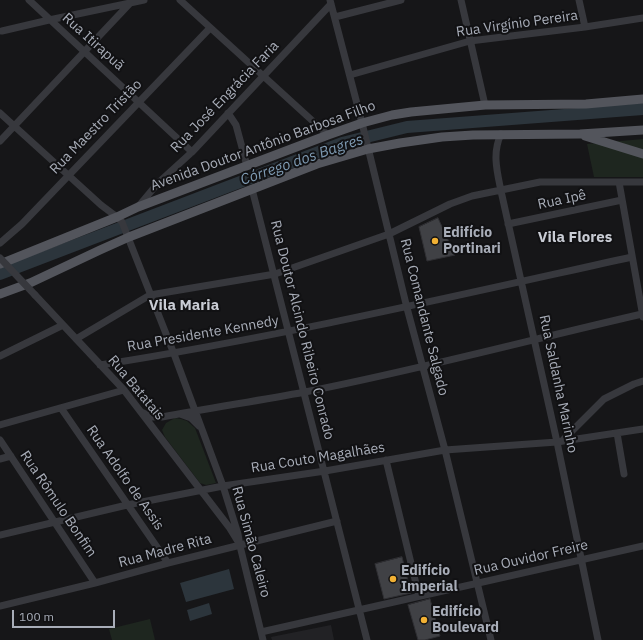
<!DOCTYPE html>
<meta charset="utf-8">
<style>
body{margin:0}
#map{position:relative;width:643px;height:640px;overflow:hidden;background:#161618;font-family:"IBM Plex Sans",sans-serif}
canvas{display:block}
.scale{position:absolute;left:12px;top:610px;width:103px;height:18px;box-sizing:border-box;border:2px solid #a8adb8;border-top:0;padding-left:5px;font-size:12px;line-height:14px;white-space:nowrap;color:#a8adb8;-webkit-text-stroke:3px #111113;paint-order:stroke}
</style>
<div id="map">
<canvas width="643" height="640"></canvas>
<div class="scale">100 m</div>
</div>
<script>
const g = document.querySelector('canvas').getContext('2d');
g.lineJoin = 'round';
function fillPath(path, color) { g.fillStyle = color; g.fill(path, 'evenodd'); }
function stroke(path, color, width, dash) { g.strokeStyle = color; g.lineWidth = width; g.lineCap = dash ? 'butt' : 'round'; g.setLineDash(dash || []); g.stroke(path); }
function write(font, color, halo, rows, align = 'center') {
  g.font = font + ' "IBM Plex Sans",sans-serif'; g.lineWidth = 4; g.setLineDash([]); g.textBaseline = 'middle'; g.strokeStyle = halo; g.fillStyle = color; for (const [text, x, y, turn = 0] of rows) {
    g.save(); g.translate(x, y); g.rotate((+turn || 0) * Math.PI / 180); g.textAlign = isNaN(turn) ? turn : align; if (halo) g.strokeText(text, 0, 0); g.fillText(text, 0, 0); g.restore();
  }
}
fillPath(new Path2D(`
 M331,625l3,15h-62l-1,-3z`), '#222225');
fillPath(new Path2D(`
 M643,139v38h-49l-7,-33z
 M175,418l6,1 6,2 8,7 21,55 -10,2 -6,-2 -35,-46 -3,-7 4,-7z
 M150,619l5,21h-43l-3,-11z`), '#1e261f');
fillPath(new Path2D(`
 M229,569l5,20 -48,13 -6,-19z
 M209,603l3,11 -22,7 -3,-11z`), '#2c353c');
stroke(new Path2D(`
 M0,274l342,-131 65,-16 236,-18`), '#2c353c', 12);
const building = new Path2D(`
 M438,218l17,37 -28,6 -8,-34z
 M402,557l9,36 -27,6 -9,-35z
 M430,599l10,37 -15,4h-7l-10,-35z`);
fillPath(building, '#404145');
stroke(building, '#303034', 1);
stroke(new Path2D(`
 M29,0l163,152
 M180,0l148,135
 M330,0l32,123 45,185 38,142 46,190
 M461,0l24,105
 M579,0l6,27
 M335,17l66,-17
 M2,31l47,-11 95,-20
 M350,75l120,-34 115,-14 58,-9
 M0,113l101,92 16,12 5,5 52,132 49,132 15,48 2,12 23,94
 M228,113l8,12 11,41
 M501,134c-9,19 -4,37 0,57l56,251 41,198
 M0,141l133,-141
 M619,182l24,135
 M252,189l115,451
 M138,207l20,-24 34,-31 139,-148
 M508,224l114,-24
 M0,243l22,-19 188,-196
 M35,295l89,95 105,137 8,13
 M76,339l74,-44 125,-21 114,-40 61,-30 22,-8 68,-14h103
 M0,356l63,-31
 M100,365c179,-28 355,-69 532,-108
 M61,408l107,155
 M141,412l11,5h10c47,-9 95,-16 143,-25 113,-22 224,-52 337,-78
 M180,414l11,4 8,8
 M0,425l124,-35
 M617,433l7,41
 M0,440l95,143
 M562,441l42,-42 30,-15 9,-3
 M0,459l11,-3
 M386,460l33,136
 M0,535l127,-30 96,-19 102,-15 120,-21 112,-8 86,-13
 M0,606l95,-23 73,-20 169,-42
 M261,632l382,-86`), '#37383d', 7);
stroke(new Path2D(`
 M585,136l58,18
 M0,264l117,-47 21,-10 190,-72 34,-12 30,-8 19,-3 74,-7 101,-1 57,-5
 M0,294l30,-11 70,-33 29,-13 188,-73 51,-15 32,-6 42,-6 31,-2 107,-1 63,-4`), '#53555c', 9);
stroke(new Path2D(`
 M0,258l35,37`), '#37383d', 7);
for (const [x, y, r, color] of [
 [435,241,4,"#f2b134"],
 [393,579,4,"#f2b134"],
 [424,620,4,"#f2b134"]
]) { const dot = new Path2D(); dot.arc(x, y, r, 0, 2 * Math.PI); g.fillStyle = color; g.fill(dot); stroke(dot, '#111113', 1.5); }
write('14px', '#a8adb8', '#111113', [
 ["Rua Virgínio Pereira",517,24,-8],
 ["Rua Itirapuã",93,42,42],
 ["Rua José Engrácia Faria",225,97,-46],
 ["Rua Maestro Tristão",96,127,-46],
 ["Avenida Doutor Antônio Barbosa Filho",263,146,-20],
 ["Rua Ipê",562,200,-12],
 ["Rua Comandante Salgado",424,317,76],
 ["Rua Doutor Alcindo Ribeiro Conrado",302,330,76],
 ["Rua Presidente Kennedy",203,334,-10],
 ["Rua Saldanha Marinho",558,384,78],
 ["Rua Batatais",136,388,50],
 ["Rua Couto Magalhães",318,458,-9],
 ["Rua Adolfo de Assis",125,478,55],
 ["Rua Rômulo Bonfim",58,504,56],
 ["Rua Simão Caleiro",251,542,75],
 ["Rua Madre Rita",165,551,-15],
 ["Rua Ouvidor Freire",531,558,-13]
]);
write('bold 14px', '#a8adb8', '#111113', [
 ["Edifício",443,233],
 ["Portinari",443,249],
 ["Edifício",401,571],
 ["Imperial",401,587],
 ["Edifício",432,612],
 ["Boulevard",432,628]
], 'left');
write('italic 15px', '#7f9bb3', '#111113', [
 ["Córrego dos Bagres",302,160,-19]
]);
write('bold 15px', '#c9ccd4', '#111113', [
 ["Vila Flores",575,238],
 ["Vila Maria",184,306]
]);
</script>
